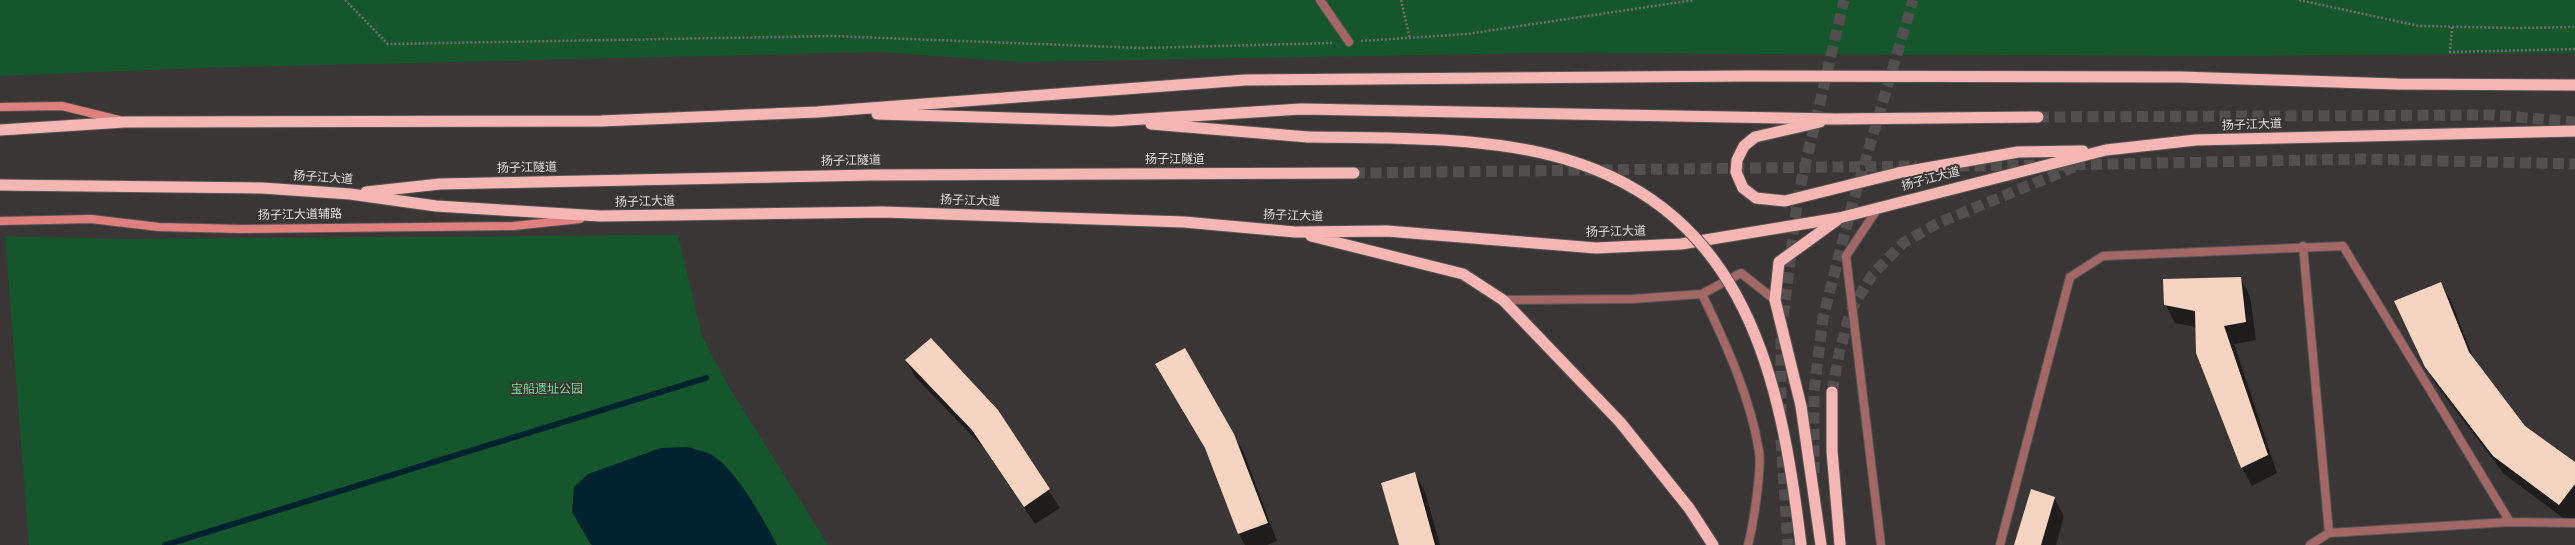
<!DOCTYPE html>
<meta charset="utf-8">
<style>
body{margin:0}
canvas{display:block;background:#393635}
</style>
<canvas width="2575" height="545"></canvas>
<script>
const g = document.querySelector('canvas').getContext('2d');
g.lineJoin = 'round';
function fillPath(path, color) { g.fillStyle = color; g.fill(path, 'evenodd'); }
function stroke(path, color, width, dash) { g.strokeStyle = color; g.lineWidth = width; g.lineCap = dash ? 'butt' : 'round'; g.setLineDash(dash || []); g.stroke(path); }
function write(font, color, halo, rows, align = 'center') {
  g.font = font + ' Overpass,"Noto Sans SC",sans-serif'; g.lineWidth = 4; g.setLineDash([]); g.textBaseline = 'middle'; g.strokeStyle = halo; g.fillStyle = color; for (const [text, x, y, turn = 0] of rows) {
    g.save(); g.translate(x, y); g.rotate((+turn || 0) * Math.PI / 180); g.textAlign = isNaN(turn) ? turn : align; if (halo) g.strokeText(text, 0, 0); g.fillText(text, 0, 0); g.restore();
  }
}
fillPath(new Path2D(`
 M0,0h2575v53l-344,3 -694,-3 -516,9 -143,-10 -681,16 -197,8z
 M678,235l24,101 27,51 99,158h-799l-24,-309 120,3z`), '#15562d');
fillPath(new Path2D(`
 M689,447c7,3 15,4 21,7 25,13 54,66 67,91h-185l-2,-2 -18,-31 2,-25 14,-13 73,-26z`), '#00222e');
fillPath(new Path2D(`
 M2240,278l10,18 6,44 -22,4 43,129 -25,13 -10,-18 -45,-115 -1,-26 -21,-4 -10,-19z
 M2441,284l10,17 24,61 49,65 51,37v52l-5,7 -66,-49 -67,-88 -11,-19z
 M1185,350l59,103 33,88 -10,4h-22l-6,-11 -32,-84z
 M906,361l91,50 63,97 -25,16 -51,-76 -68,-70z
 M1415,474l10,18 15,53h-40z
 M2054,498l10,18 -8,29h-41z`), '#0007');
stroke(new Path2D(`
 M165,545l541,-167`), '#00222e', 6);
fillPath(new Path2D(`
 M2241,277l5,45 -22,4 44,129 -27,13 -45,-115 -1,-42 -31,-6 -1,-26z
 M2441,282l28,70 56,74 50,36v22l-16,21 -66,-49 -68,-89 -31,-66z
 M931,338l67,72 52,79 -26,18 -52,-77 -67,-70z
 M1185,348l49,86 34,89 -30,11 -33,-86 -50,-84z
 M1415,472l20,73h-36l-18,-62z
 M2031,489l24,8 -14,48h-27z`), '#f5d4c1');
stroke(new Path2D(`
 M2038,117l454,-2 83,7
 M2058,165l304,-6 213,5
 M1958,166l81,-1
 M1354,173l563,-7
 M1832,392l7,-38 11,-42 22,-37 31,-32 35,-20 136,-56
 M1781,415v-81l17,-138 46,-196
 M1781,440l7,105
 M1814,473v-82l9,-73 28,-109 62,-209`), '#524f4e', 11, [11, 5.5]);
const service = new Path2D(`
 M1320,0l29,42
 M1503,300l129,-1 70,-5
 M1748,545c5,-18 14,-76 11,-94 -9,-55 -33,-107 -57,-157l39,-21 34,27`);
const minor = new Path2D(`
 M1878,208l-32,48 35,289
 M2303,246l26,287
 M2000,545l70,-268 33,-21 240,-10 167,276 65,1
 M2310,545l19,-12 181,-11`);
const secondary = new Path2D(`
 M0,107l62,-1 57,14
 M0,221l91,-2 68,8 82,2 272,-3 67,-7`);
const trunk = new Path2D(`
 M877,114l235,7 189,-12 535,10 202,-2
 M1820,122l-65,15 -11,9 -7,14 -1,12 7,16 13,10 29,3 113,-28 120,-21 65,-1
 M1151,124l157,13
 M0,130l125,-8 476,-1 216,-9 428,-32 501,-4 435,1 216,7 178,1
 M0,185l262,3 88,6 86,12 164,10 283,-4 301,10 111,10 92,-1 209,17 85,-4 158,-26 267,-68 90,-10 379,-9
 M366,192l74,-8 431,-9 483,-2
 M1311,236l152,38 40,26 117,122 69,86 24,37
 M1832,392v59l8,94
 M1821,545l-20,-139 -26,-106 4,-38 58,-42`);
stroke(service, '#575453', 10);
stroke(minor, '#575453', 10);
stroke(secondary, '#575453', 10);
stroke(trunk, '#575453', 13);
stroke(new Path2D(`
 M345,0l43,44 444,-8 310,12 190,-5
 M1401,0l9,39
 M2299,0l120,26 96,2 60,-1
 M2452,27l-2,25 125,-3
 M1361,41l106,-7 227,-34`), '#706d6c', 2.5, [2, 2]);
stroke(service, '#a36765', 8);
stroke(minor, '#a36765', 8);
stroke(secondary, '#df807f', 8);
stroke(trunk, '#f6b6b3', 11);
const trunkBridge = new Path2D(`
 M1308,137c80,1 181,-1 257,22 182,54 216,219 236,386`);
stroke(trunkBridge, '#575453', 13, []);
stroke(trunkBridge, '#f6b6b3', 11);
write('12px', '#e0dfde', '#393635', [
 ["扬子江大道",2252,126,-2],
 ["扬子江隧道",1175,161],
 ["扬子江隧道",851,162,-1],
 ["扬子江隧道",527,169,-1],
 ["扬子江大道",323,179,4],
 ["扬子江大道",1931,180,-15],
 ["扬子江大道",970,202,2],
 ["扬子江大道",645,203,-1],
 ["扬子江大道辅路",300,216,-1],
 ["扬子江大道",1293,217,2],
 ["扬子江大道",1616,233,-1]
]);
write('12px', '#74db91', '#393635', [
 ["宝船遗址公园",547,391]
]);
</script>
